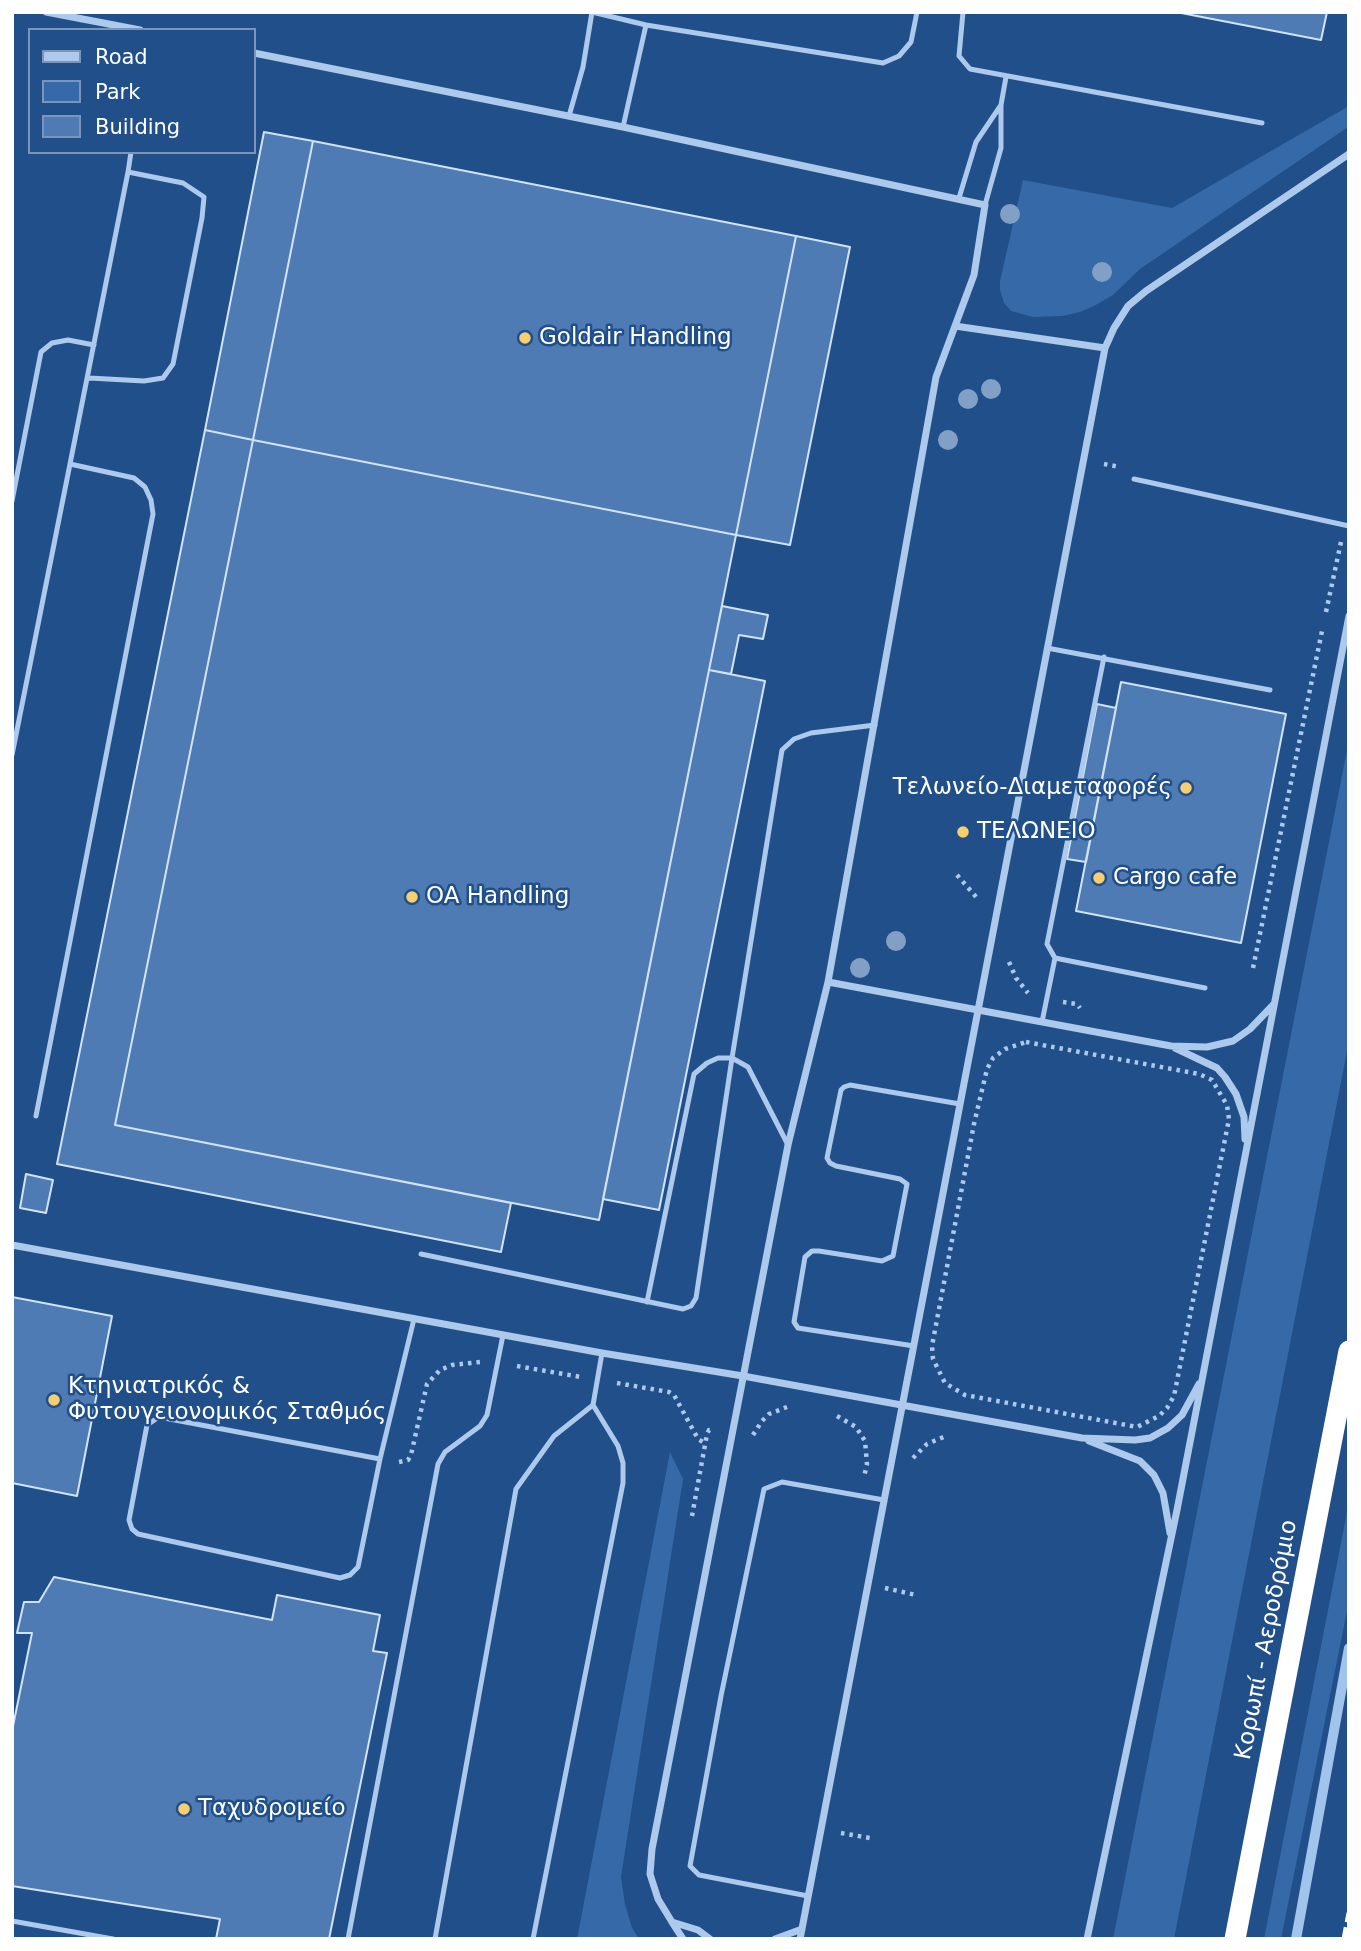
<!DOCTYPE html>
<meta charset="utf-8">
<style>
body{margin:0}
#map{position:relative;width:1361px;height:1951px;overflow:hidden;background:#214f8a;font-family:"DejaVu Sans",sans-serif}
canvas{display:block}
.frame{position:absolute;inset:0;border:14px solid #fff;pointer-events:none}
.legend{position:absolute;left:28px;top:28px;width:228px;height:126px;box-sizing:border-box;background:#214f8a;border:2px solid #7a95b9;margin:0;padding:9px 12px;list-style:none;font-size:21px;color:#fff}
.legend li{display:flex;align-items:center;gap:14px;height:35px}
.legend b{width:35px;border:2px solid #7a95b9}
</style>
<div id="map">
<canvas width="1361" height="1951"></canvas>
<div class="frame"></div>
<ul class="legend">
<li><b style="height:9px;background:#adc9eb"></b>Road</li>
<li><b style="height:19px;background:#3569a7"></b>Park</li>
<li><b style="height:19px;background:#4e7bb3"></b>Building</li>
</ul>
</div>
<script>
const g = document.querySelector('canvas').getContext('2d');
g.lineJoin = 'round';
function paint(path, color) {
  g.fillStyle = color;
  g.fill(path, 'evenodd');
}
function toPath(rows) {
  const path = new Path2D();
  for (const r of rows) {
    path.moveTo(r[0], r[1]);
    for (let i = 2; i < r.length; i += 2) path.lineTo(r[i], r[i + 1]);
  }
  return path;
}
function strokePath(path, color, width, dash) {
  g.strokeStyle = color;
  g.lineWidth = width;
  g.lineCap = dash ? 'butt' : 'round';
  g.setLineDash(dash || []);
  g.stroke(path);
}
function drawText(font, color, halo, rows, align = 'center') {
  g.font = font + ' "DejaVu Sans",sans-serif';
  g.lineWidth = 5;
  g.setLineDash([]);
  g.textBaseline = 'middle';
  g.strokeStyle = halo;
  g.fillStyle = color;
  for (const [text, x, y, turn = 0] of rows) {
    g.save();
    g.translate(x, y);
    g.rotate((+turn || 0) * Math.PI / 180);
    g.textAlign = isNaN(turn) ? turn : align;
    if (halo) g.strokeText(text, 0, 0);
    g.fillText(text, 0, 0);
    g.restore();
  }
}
paint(toPath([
 [1349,106,1348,127,1140,269,1113,295,1094,306,1080,312,1063,316,1033,317,1011,311,1004,303,1000,290,1000,281,1023,180,1172,208],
 [1349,740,1349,1041,1174,1939,1113,1939],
 [670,1452,683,1479,621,1877,625,1904,632,1928,639,1939,577,1939],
 [1349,1502,1349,1603,1346,1616,1281,1939,1264,1939]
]), '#3569a7');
strokePath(toPath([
 [1296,1939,1349,1648]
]), '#a1c4ec', 10);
const building = toPath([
 [1176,12,1327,12,1321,40,1176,12],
 [264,132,313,141,253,440,205,430,264,132],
 [313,141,796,236,736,535,253,440,313,141],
 [796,236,850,247,790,545,736,535,796,236],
 [205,430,253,440,115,1125,511,1203,501,1252,57,1164,205,430],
 [253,440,736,535,599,1220,115,1125,253,440],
 [722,606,768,615,763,639,739,635,731,674,709,670,722,606],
 [709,670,765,681,659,1210,603,1199,709,670],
 [1121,682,1286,714,1241,943,1076,911,1121,682],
 [1097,704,1116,708,1086,862,1067,859,1097,704],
 [26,1174,53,1180,46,1213,20,1208,26,1174],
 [12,1297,112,1316,77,1496,12,1483,12,1297],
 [54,1577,272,1620,277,1595,380,1615,373,1651,387,1653,329,1939,216,1939,220,1919,12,1886,12,1731,32,1633,17,1633,24,1602,39,1602,54,1577]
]);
paint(building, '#4e7bb3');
strokePath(building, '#d2e3f8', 2);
strokePath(toPath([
 [1104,464,1120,467],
 [1326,612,1341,542],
 [957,875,977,898,980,899],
 [1009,962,1016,978,1028,993],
 [1253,968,1322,631],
 [1063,1002,1077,1004,1080,1008],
 [1026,1042,1199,1074,1212,1080,1227,1105,1229,1119,1174,1396,1167,1408,1159,1416,1137,1427,965,1395,945,1383,933,1359,932,1346,974,1124,987,1069,993,1058,1005,1049,1026,1042],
 [517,1366,581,1377],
 [617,1383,669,1392,674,1395,698,1439,706,1444],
 [837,1416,856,1427,865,1441,867,1464,864,1477],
 [753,1435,762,1421,769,1414,787,1407],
 [913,1458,927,1444,946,1436],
 [399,1462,408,1460,411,1455,427,1384,440,1370,452,1365,480,1362],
 [692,1516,707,1434,709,1430,714,1430],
 [885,1588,916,1595],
 [841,1833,870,1838]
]), '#adc9eb', 4.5, [3.5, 5]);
strokePath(toPath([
 [963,12,959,56,970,69,1262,123],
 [569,116,583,67,592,12,646,25,883,63,899,56,911,42,917,12],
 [623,127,646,25],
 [959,198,976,142,1001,105],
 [985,205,1001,148,1001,105,1006,77],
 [89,378,144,381,163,378,173,364,202,218,204,197,183,183,128,172,131,152],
 [1134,479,1349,526],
 [12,501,41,352,52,343,68,340,94,345],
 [1047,648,1270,690],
 [1104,657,1047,944,1055,958,1205,988],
 [12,755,70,464],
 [1042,1022,1055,958],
 [36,1116,153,514,151,500,145,487,134,478,70,464,128,172],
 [421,1254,683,1309,691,1306,696,1298,732,1058,782,750,794,739,811,733,875,725],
 [647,1302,694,1074,707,1063,718,1058,732,1058,748,1067,788,1145],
 [914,1346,798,1328,794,1322,805,1257,812,1251,819,1251,882,1261,893,1256,907,1184,900,1179,836,1166,830,1163,827,1158,841,1090,844,1087,850,1085,960,1104],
 [380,1459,159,1417,147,1425,129,1520,132,1529,138,1534,340,1578,350,1575,358,1567,380,1459,414,1319],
 [808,1896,699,1875,690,1866,721,1696,764,1489,782,1482,884,1500],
 [12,1921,113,1939],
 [348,1939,438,1464,445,1452,480,1426,487,1415,503,1335],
 [435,1939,516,1489,554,1436,593,1405],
 [533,1939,623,1483,623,1463,618,1446,593,1405,602,1353]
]), '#adc9eb', 5);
strokePath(toPath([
 [46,12,140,30],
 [254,53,623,127,985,205,974,275,955,326],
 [828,982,1171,1046,1207,1047,1233,1041,1250,1029,1274,1004],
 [1175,1048,1217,1068,1225,1077,1236,1094,1244,1117,1245,1139],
 [12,1245,602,1353,743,1376,1082,1438,1135,1440,1150,1438,1168,1428,1182,1415,1199,1384],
 [1089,1441,1140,1461,1154,1475,1163,1493,1170,1533],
 [672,1922,658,1899,650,1874,652,1849,788,1145,828,982,936,377,955,326,1105,348],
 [683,1939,672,1922,698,1930,710,1939],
 [775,1939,802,1929],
 [800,1939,1105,348,1114,328,1128,306,1146,291,1349,154],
 [1087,1939,1177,1510,1349,616]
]), '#adc9eb', 7);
strokePath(toPath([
 [1235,1939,1349,1351]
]), '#fff', 21);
strokePath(toPath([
 [1344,1939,1349,1913]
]), '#fff', 5, [12, 5]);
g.fillStyle = '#82a0c6';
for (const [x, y] of [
 [1010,214],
 [1102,272],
 [991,389],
 [968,399],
 [948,440],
 [896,941],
 [860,968]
]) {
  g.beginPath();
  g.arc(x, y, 10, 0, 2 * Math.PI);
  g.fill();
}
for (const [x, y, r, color] of [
 [525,338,7,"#f7cf6e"],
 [1186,788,7,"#f7cf6e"],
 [963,832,7,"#f7cf6e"],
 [1099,878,7,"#f7cf6e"],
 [412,897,7,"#f7cf6e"],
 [54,1400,7,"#f7cf6e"],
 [184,1809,7,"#f7cf6e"]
]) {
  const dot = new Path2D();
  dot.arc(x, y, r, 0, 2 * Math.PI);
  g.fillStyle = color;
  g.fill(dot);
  strokePath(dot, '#214f8a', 2.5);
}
drawText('23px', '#fff', '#214f8a', [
 ["Goldair Handling",539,338],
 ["Τελωνείο-Διαμεταφορές",1172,788,"right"],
 ["ΤΕΛΩΝΕΙΟ",977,832],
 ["Cargo cafe",1113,878],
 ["OA Handling",426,897],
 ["Κτηνιατρικός &",68,1387],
 ["Φυτουγειονομικός Σταθμός",68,1413],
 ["Ταχυδρομείο",198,1809]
], 'left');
drawText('23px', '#fff', '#214f8a', [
 ["Κορωπί - Αεροδρόμιο",1267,1640,-79]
]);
</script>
